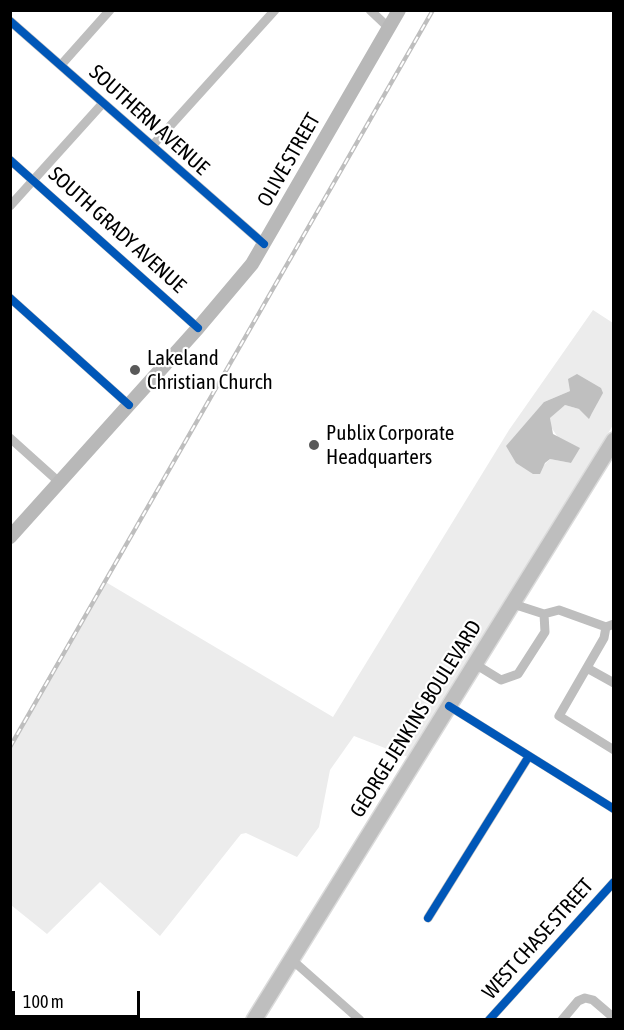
<!DOCTYPE html>
<style>
body{margin:0}
#map{position:relative;width:624px;height:1030px;overflow:hidden;background:#fff;font-family:"Asap Condensed",sans-serif}
canvas{display:block}
.frame{position:absolute;inset:0;border:12px solid #000;pointer-events:none}
.scale{position:absolute;left:12px;top:991px;width:128px;height:27px;box-sizing:border-box;border:3px solid #000;border-top:0;padding-left:8px;font-size:18px;line-height:21px;white-space:nowrap;color:#000;-webkit-text-stroke:4px #fff;paint-order:stroke}
</style>
<div id="map">
<canvas width="624" height="1030"></canvas>
<div class="frame"></div>
<div class="scale">100 m</div>
</div>
<script>
const g = document.querySelector('canvas').getContext('2d');
g.lineJoin = 'round';
function paint(path, color) {
  g.fillStyle = color;
  g.fill(path, 'evenodd');
}
function toPath(rows) {
  const path = new Path2D();
  for (const r of rows) {
    path.moveTo(r[0], r[1]);
    for (let i = 2; i < r.length; i += 2) path.lineTo(r[i], r[i + 1]);
  }
  return path;
}
function strokePath(path, color, width, dash) {
  g.strokeStyle = color;
  g.lineWidth = width;
  g.lineCap = dash ? 'butt' : 'round';
  g.setLineDash(dash || []);
  g.stroke(path);
}
function drawText(font, color, halo, rows, align = 'center') {
  g.font = font + ' "Asap Condensed",sans-serif';
  g.lineWidth = 4.5;
  g.setLineDash([]);
  g.textBaseline = 'middle';
  g.strokeStyle = halo;
  g.fillStyle = color;
  for (const [text, x, y, turn = 0] of rows) {
    g.save();
    g.translate(x, y);
    g.rotate((+turn || 0) * Math.PI / 180);
    g.textAlign = isNaN(turn) ? turn : align;
    if (halo) g.strokeText(text, 0, 0);
    g.fillText(text, 0, 0);
    g.restore();
  }
}
paint(toPath([
 [593,310,613,323,613,425,535,558,408,757,354,736,330,770,319,827,297,857,246,833,241,834,160,936,100,882,47,934,11,905,11,740,104,581,333,717,509,430],
 [571,385,579,409,565,405,558,409,550,418,551,427,559,439,579,448,571,463,550,459,541,468,544,402,570,391]
]), '#ececec');
paint(toPath([
 [577,374,601,388,603,393,592,413,589,419,579,409,565,405,550,418,553,434,580,448,571,463,550,459,545,463,540,474,533,474,516,463,506,446,544,402,570,391,568,379]
]), '#bfbfbf');
const primary = toPath([
 [254,1020,614,440]
]);
strokePath(primary, '#dbdbdb', 18);
strokePath(toPath([
 [370,10,389,28],
 [10,21,264,244],
 [61,65,110,10],
 [152,146,275,10],
 [10,160,198,328],
 [10,206,103,103],
 [10,298,129,405],
 [10,438,59,482],
 [513,604,544,614,559,610,606,627,614,624],
 [606,627,604,638,559,716,614,750],
 [475,664,501,680,518,674,545,632,544,614],
 [587,668,614,683],
 [449,706,614,809],
 [428,918,529,756],
 [291,959,360,1020],
 [489,1020,614,882],
 [562,1020,578,1001,585,998,593,1000,614,1018]
]), '#bebebe', 9);
strokePath(toPath([
 [10,537,198,328,252,264,399,10]
]), '#b8b8b8', 14);
strokePath(primary, '#bebebe', 15);
const rail = toPath([
 [10,747,433,10]
]);
strokePath(rail, '#bebebe', 4.5);
strokePath(rail, '#fff', 2, [7]);
strokePath(toPath([
 [10,21,264,244],
 [10,160,198,328],
 [10,298,129,405],
 [449,706,614,809],
 [428,918,529,756],
 [489,1020,614,882]
]), '#0057b8', 8);
for (const [x, y, r, color] of [
 [135,370,6,"#595959"],
 [314,445,6,"#595959"]
]) {
  const dot = new Path2D();
  dot.arc(x, y, r, 0, 2 * Math.PI);
  g.fillStyle = color;
  g.fill(dot);
  strokePath(dot, '#fff', 2);
}
drawText('21px', '#000', '#fff', [
 ["SOUTHERN AVENUE",149,120,42],
 ["OLIVE STREET",289,160,-60],
 ["SOUTH GRADY AVENUE",117,230,42],
 ["GEORGE JENKINS BOULEVARD",416,719,-58],
 ["WEST CHASE STREET",538,939,-48]
]);
drawText('21px', '#000', '#fff', [
 ["Lakeland",147,358],
 ["Christian Church",147,382],
 ["Publix Corporate",326,433],
 ["Headquarters",326,457]
], 'left');
</script>
